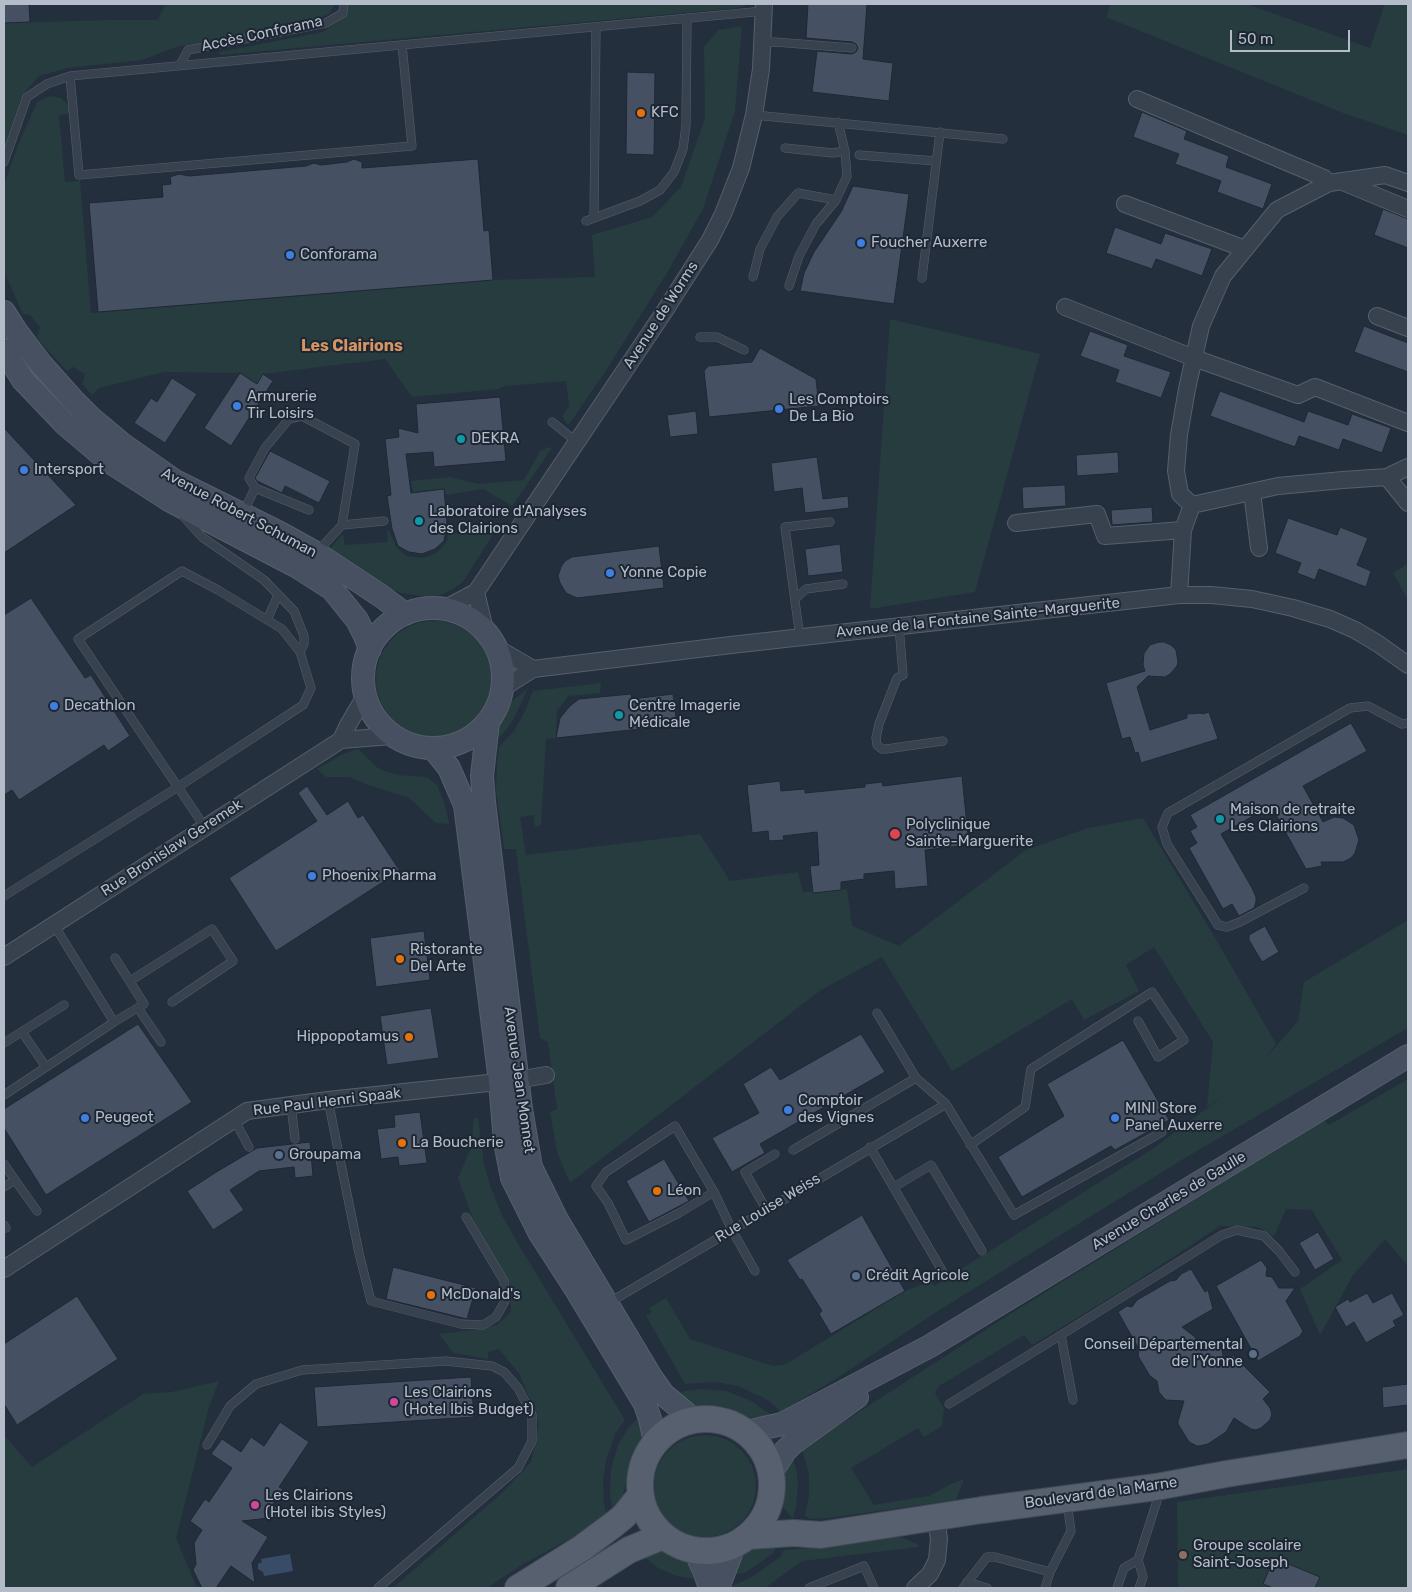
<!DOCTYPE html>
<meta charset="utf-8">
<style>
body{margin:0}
#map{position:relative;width:1412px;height:1592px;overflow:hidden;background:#242f3e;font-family:Rubik,sans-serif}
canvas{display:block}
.frame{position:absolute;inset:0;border:5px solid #b4bcc9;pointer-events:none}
.scale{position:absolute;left:1230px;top:30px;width:120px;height:22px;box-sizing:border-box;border:2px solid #b4bcc9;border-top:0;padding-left:6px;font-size:15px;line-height:18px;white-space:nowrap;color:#b4bcc9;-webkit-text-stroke:4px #1d2633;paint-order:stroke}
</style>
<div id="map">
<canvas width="1412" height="1592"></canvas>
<div class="frame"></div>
<div class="scale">50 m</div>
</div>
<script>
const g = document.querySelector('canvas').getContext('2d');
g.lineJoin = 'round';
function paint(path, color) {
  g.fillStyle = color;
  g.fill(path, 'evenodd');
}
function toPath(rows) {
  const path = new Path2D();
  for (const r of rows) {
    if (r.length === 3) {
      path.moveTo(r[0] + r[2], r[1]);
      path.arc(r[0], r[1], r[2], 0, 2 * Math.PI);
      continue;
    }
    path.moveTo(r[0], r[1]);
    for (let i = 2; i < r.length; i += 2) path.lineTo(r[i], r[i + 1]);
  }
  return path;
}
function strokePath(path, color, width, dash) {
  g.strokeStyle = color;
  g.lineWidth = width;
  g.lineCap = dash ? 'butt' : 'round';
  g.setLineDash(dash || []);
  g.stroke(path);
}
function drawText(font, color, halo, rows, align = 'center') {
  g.font = font + ' Rubik,sans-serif';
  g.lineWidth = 4;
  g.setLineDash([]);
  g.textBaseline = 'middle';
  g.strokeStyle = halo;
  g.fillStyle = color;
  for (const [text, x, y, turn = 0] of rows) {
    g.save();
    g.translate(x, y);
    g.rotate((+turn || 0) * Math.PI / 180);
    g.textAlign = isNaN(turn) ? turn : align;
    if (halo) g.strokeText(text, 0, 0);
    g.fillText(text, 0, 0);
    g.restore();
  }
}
paint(toPath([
 [165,4,335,4,329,14,308,23,176,47,142,60,67,68,39,76,25,92,4,147,4,23,111,20,158,20],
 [348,4,744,4,744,7,728,9,220,55,219,52,323,32,346,16],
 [1111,4,1247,4,1370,48,1385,4,1408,4,1408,135,1343,113,1106,17],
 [742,26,735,111,703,209,667,273,607,369,570,423,567,424,562,416,569,406,566,381,505,386,499,389,412,397,385,359,263,374,257,384,240,373,164,372,99,388,92,395,82,384,85,374,73,367,67,371,42,344,37,337,40,327,30,315,23,314,6,276,4,264,4,184,19,143,37,102,50,96,61,98,70,107,71,114,59,115,65,182,80,181,91,313,488,280,595,277,592,235,652,217,681,187,705,118,704,47,718,30],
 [890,319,1040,354,975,592,870,609],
 [549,447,552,448,512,506,483,489,447,495,443,489,413,493,411,481,450,477,479,484,524,480,540,451],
 [491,524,497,528,463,582,454,589,440,595,426,597,401,593,388,588,330,548,343,534,345,545,388,542,387,531,389,530,396,547,407,556,423,558,437,553,447,541,448,534,489,534],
 [1408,564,1408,600,1393,573],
 [434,679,58],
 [601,683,600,693,568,696,557,711,556,738,546,739,541,825,535,827,534,815,520,817,526,855,700,834,730,881,798,872,803,892,847,889,852,926,899,946,1026,850,1088,828,1143,818,1214,936,1276,1044,1265,1059,1298,1021,1304,982,1408,920,1408,1028,1185,1158,941,1309,837,1378,781,1412,768,1400,738,1386,715,1382,685,1384,646,1316,652,1312,649,1308,666,1298,690,1339,773,1366,786,1364,905,1291,931,1281,934,1286,1154,1148,1231,1090,1207,1107,1213,1042,1154,947,1126,965,1139,991,1084,1020,1072,999,952,1071,882,957,821,990,570,1183,558,1155,554,1135,550,1112,557,1109,548,1042,540,1038,516,849,504,849,496,789,497,766,499,747,514,731,525,711,533,691],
 [528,688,513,720,506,730,493,744,493,739,500,722,512,701],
 [358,749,379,769,397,775,427,777,437,785,446,808,449,824,436,823,409,798,371,786,349,777,326,777,317,769,343,754],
 [1408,1079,1408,1266,1385,1239,1353,1275,1320,1335,1300,1289,1342,1260,1312,1210,1286,1209,1274,1237,1258,1227,1220,1226,1123,1290,1032,1345,1024,1335,939,1386,935,1393,944,1408,942,1426,924,1437,918,1428,851,1468,874,1505,929,1496,951,1484,964,1479,956,1500,828,1518,811,1519,805,1516,809,1496,809,1474,802,1449,1007,1316,1324,1120,1329,1125],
 [474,1118,478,1118,484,1165,490,1185,502,1215,517,1242,625,1420,615,1434,606,1461,603,1482,604,1504,607,1516,590,1528,520,1566,487,1588,393,1588,503,1492,531,1462,539,1424,520,1375,499,1349,488,1352,488,1359,453,1353,439,1334,472,1330,497,1325,511,1312,511,1287,473,1219,458,1178,471,1148],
 [219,1381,209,1407,176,1538,197,1588,4,1588,4,1435,32,1467,143,1394,172,1392],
 [702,1389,726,1391,751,1401,773,1416,766,1418,747,1417,724,1407,696,1405,675,1395,684,1391],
 [641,1415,643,1427,642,1436,629,1467,622,1501,613,1511,610,1497,611,1469,618,1445,628,1428],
 [705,1486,51],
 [792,1455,797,1474,798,1484,796,1506,793,1519,783,1507,780,1493,781,1477],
 [1408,1469,1408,1588,1178,1588,1177,1502],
 [897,1536,906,1539,919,1545,918,1547,802,1561,765,1588,727,1588,750,1578,780,1557,784,1550,854,1544],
 [780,1542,773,1553,757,1565,744,1573,732,1575,735,1562,744,1553,758,1545],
 [662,1551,692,1564,702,1580,676,1576,658,1568,639,1552]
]), '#263c3f');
paint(toPath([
 [290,1554,293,1571,264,1576,263,1572,258,1569,258,1564,262,1562,261,1559]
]), '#394c67');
const building = toPath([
 [4,4,29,4,30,22,4,23,4,4],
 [808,4,867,4,863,59,893,63,889,101,812,92,817,51,852,54,856,52,858,48,856,44,852,42,806,38,808,4],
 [627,72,655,73,654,155,626,154,627,72],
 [1142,112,1187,131,1184,139,1229,156,1226,167,1272,184,1263,209,1217,192,1221,181,1175,164,1179,154,1133,137,1142,112],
 [354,159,362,162,362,168,478,159,484,231,489,230,493,280,98,312,89,203,163,197,162,185,171,184,170,177,179,174,189,176,306,166,314,163,321,165,347,162,354,159],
 [853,186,909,194,894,304,800,291,804,273,814,252,841,212,853,186],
 [1383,209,1408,219,1408,248,1374,235,1383,209],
 [1115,227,1161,244,1165,233,1212,249,1202,276,1156,259,1152,269,1106,253,1115,227],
 [1364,326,1408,343,1408,372,1354,352,1364,326],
 [1090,331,1128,345,1124,356,1171,372,1161,398,1115,382,1119,370,1080,356,1090,331],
 [760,348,816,379,819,406,709,417,704,371,708,366,752,362,760,348],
 [240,373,257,384,263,374,273,381,231,446,204,428,240,373],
 [172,378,197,394,165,443,134,423,151,398,157,402,172,378],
 [1220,391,1304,422,1308,411,1348,425,1352,414,1391,428,1382,453,1343,439,1339,450,1299,436,1295,447,1210,416,1220,391],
 [500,397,506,461,434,467,433,452,406,454,411,493,444,489,447,523,444,541,435,549,422,554,409,552,398,546,392,529,387,496,391,495,385,439,399,437,398,428,418,433,416,404,500,397],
 [696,411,698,434,670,437,667,415,696,411],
 [4,428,76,505,4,553,4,428],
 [270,451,330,481,319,503,285,486,282,493,257,481,255,478,270,451],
 [1118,452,1119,473,1077,476,1076,455,1118,452],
 [817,457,823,499,848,496,849,508,805,513,802,488,774,492,771,463,817,457],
 [1065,485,1066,506,1023,509,1022,487,1065,485],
 [1152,507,1153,522,1112,525,1111,510,1152,507],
 [1288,518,1337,535,1340,527,1368,538,1357,565,1371,571,1366,587,1319,569,1315,580,1297,573,1301,563,1275,553,1288,518],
 [840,544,843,572,808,576,805,549,840,544],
 [659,546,664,588,577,598,566,593,560,583,558,576,561,567,565,561,572,557,659,546],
 [31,598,85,678,91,675,130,736,108,751,104,745,19,800,12,790,4,795,4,615,31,598],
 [1159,642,1164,642,1171,645,1176,650,1178,662,1177,666,1170,674,1165,677,1148,676,1137,687,1150,730,1187,718,1187,714,1201,713,1202,714,1209,712,1218,739,1141,763,1138,752,1135,753,1130,737,1122,739,1106,683,1145,671,1143,665,1144,653,1150,645,1159,642],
 [631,694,632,699,673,694,677,725,556,738,560,718,570,706,579,699,631,694],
 [1351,723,1367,751,1303,786,1323,822,1334,817,1343,818,1354,825,1359,840,1355,853,1351,858,1343,862,1321,862,1322,866,1306,869,1271,806,1221,834,1252,888,1256,897,1256,902,1254,908,1239,916,1232,904,1223,909,1189,848,1197,843,1190,831,1197,827,1190,815,1351,723],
 [962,776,969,845,925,850,928,886,895,889,894,871,864,874,864,879,841,882,841,890,813,893,810,866,819,865,817,832,783,836,784,840,769,841,768,831,752,833,747,785,780,781,781,791,805,789,805,793,865,787,865,784,882,782,883,786,962,776],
 [307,786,327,815,348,801,358,818,363,815,400,871,276,951,229,878,317,821,298,793,307,786],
 [1265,926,1279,952,1262,962,1249,940,1249,935,1265,926],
 [424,931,430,980,376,987,370,938,424,931],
 [431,1008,439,1058,387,1065,380,1016,431,1008],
 [138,1024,192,1102,46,1195,4,1128,4,1109,138,1024],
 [861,1034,885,1072,760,1144,765,1153,732,1172,712,1138,759,1113,743,1084,771,1067,780,1080,861,1034],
 [1123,1040,1169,1120,1115,1150,1111,1146,1022,1197,998,1157,1064,1116,1047,1084,1123,1040],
 [420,1112,427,1163,399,1166,398,1157,381,1159,377,1129,395,1127,394,1115,420,1112],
 [310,1142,313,1176,295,1178,294,1167,259,1171,230,1190,244,1210,213,1230,187,1191,218,1171,257,1148,310,1142],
 [664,1159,689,1201,649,1222,626,1181,664,1159],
 [862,1215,905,1291,831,1334,819,1314,822,1311,802,1279,800,1280,787,1260,862,1215],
 [1318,1232,1334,1259,1315,1270,1299,1243,1318,1232],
 [1261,1260,1267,1268,1266,1276,1272,1277,1279,1288,1295,1288,1286,1301,1303,1331,1300,1336,1258,1361,1216,1286,1261,1260],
 [393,1267,476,1288,467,1319,386,1299,393,1267],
 [1191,1269,1205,1292,1208,1290,1213,1309,1182,1327,1195,1337,1203,1351,1220,1339,1224,1360,1233,1355,1270,1392,1263,1399,1270,1408,1272,1414,1270,1420,1261,1428,1256,1430,1251,1429,1234,1418,1226,1432,1208,1444,1200,1446,1197,1446,1189,1442,1178,1424,1178,1421,1184,1401,1166,1400,1163,1397,1159,1392,1157,1381,1150,1376,1138,1356,1139,1349,1118,1312,1127,1306,1132,1307,1137,1300,1170,1281,1176,1280,1181,1274,1191,1269],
 [1367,1293,1373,1303,1392,1293,1404,1315,1393,1321,1396,1326,1366,1343,1354,1322,1346,1327,1335,1307,1348,1299,1350,1302,1367,1293],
 [77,1296,118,1359,17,1425,4,1404,4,1344,77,1296],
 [471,1377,474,1417,317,1427,314,1387,471,1377],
 [1408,1384,1408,1405,1383,1408,1382,1387,1408,1384],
 [280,1422,309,1442,279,1487,283,1489,273,1504,277,1508,278,1517,242,1521,268,1537,252,1563,255,1583,231,1566,216,1588,202,1588,193,1570,196,1564,194,1543,202,1530,190,1521,205,1499,209,1502,232,1468,211,1454,222,1439,241,1452,251,1437,264,1446,280,1422],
 [1274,1558,1320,1577,1315,1588,1273,1588,1263,1584,1274,1558]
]);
paint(building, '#455162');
strokePath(building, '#1f2835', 1);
const lane = toPath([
 [762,43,775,42,852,48],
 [180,65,188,50,326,23,343,13,344,4],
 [70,76,79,175,412,146,402,45],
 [754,115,1003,139],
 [785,148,833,153,845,151],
 [859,155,936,161],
 [4,162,27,97,47,84,70,76,764,11],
 [594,218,596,27],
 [586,221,640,201,660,190,674,172,683,149,686,125,687,18],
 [753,277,760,249,777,217,798,193,836,200],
 [922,278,940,132],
 [789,286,799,256,816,224,836,200,847,176,845,151,838,122],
 [700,337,717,337,744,350],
 [552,422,577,442],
 [255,488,249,478,265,448,289,419,302,416,355,444,342,525],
 [243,513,255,488,309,510],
 [183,516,202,537,264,580,294,611,304,636,304,644,300,652],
 [318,551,342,525,384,521],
 [795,599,806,589,843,584],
 [267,620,278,595],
 [899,626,903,675,897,678,879,724,876,738,877,745,882,749,886,749,943,741],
 [800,638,785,527,830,522],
 [1304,888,1240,922,1227,927,1218,925,1167,844,1162,827,1168,813,1350,708,1368,706,1402,724,1408,723],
 [4,896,178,787,303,705,311,688,300,652,282,629,218,590,182,571,78,639,152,749,178,787,198,817,204,827],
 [130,981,212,929,233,961,172,1002],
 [138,1008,161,1042],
 [877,1013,916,1078,946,1104,1014,1215,1162,1132],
 [114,1022,144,1004,115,958],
 [22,1032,46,1067],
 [4,1043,64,1005],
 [4,1095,114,1022,54,925],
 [328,1100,359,1253,371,1301,461,1324,483,1325,496,1317,505,1301,504,1281,466,1217],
 [291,1105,295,1139],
 [234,1119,249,1147],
 [970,1145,1025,1107,1031,1069,1152,992,1184,1040,1158,1057,1138,1021],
 [870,1147,944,1274],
 [793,1150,916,1078],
 [4,1164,15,1180,4,1187],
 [15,1180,37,1211],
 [894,1187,931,1165,982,1251],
 [714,1192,679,1213,626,1240,608,1203,596,1186,606,1172,675,1126,714,1192,732,1230,755,1271],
 [766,1209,745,1172,775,1154],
 [4,1225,6,1228],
 [610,1302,946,1104],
 [1073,1400,1061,1335,1222,1235,1237,1230,1264,1236,1279,1251,1295,1272],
 [949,1404,1061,1335],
 [207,1445,230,1406,256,1384,302,1370,446,1361,492,1366,504,1372,518,1388,532,1415,532,1441,518,1468,378,1588],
 [967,1582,987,1588],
 [809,1588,864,1566,874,1588],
 [963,1588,987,1557,995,1557,1050,1572,1071,1531,1067,1502],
 [1045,1588,1050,1572],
 [1117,1588,1124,1568,1138,1560],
 [1139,1588,1143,1577,1138,1560,1157,1501,1156,1491]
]);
const street = toPath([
 [1137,99,1324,178,1329,183],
 [1343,182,1408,209],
 [1408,183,1385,175,1329,183,1277,210,1223,276,1201,326,1187,389,1179,435,1176,471,1180,494,1192,505,1278,486,1343,480,1387,477,1408,503],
 [1125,204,1245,249],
 [1065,307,1194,358,1298,395,1315,387,1408,423],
 [1377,316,1408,328],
 [1387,477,1408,467],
 [1252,492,1259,548],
 [1016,523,1097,514,1105,536,1183,530],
 [476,592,485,630],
 [1179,595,1183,530,1192,505],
 [444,609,476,592,664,312,710,240,723,214,741,168,754,115,761,69,764,4],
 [497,648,533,669],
 [503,688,533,669,731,645,1179,595,1211,595,1252,599,1293,608,1330,619,1355,630,1377,643,1408,665],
 [341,740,348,725,365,696],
 [4,957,341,740,392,736],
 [4,1269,247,1111,328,1100,517,1080,546,1075],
 [915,1588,930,1574,937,1560,939,1539,936,1517]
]);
const secondary = toPath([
 [4,312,16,331,41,364,74,401,91,418,122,444,175,481,280,533,316,553,381,596,405,614],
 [4,350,23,380,64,423,110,462,169,500,296,566,332,589,357,620,365,636,370,649],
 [433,678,70],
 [488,722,482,776,484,802,521,1109,531,1167,557,1220,651,1377,663,1394,694,1420],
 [433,748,449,768,465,805,500,1081,505,1142,512,1178,539,1232,577,1291,645,1404,650,1419,655,1442],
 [746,1432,782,1424,930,1346,1408,1056],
 [771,1473,785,1451,793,1443,857,1397],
 [695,1551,704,1570,710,1588],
 [718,1588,734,1546]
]);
const primary = toPath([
 [706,1485,66],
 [749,1536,793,1533,821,1535,982,1510,1156,1487,1226,1474,1408,1445],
 [518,1588,582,1548,613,1525,624,1516,640,1496],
 [569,1588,629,1550,663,1536]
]);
strokePath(lane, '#565f6c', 9);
strokePath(street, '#565f6c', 18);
strokePath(secondary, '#565f6c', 24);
strokePath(primary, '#414a57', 28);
strokePath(lane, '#38414e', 8);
strokePath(street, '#38414e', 16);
strokePath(secondary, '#465061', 22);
strokePath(primary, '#56606e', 26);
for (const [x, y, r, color] of [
 [641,113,5,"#e8710a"],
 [861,243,5,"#3f7fe0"],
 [290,255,5,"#3f7fe0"],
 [237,406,5,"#3f7fe0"],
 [779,409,5,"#3f7fe0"],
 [461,439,5,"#0f9aa8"],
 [24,470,5,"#3f7fe0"],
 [419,521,5,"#0f9aa8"],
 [610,573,5,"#3f7fe0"],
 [54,706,5,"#3f7fe0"],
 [619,715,5,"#0f9aa8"],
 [1220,819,5,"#0f9aa8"],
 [895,834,6,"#e0444e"],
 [312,876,5,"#3f7fe0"],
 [400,959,5,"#e8710a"],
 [409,1037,5,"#e8710a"],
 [788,1110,5,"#3f7fe0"],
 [85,1118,5,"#3f7fe0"],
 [1115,1118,5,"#3f7fe0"],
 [402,1143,5,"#e8710a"],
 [279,1155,5,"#5c6f8a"],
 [657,1191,5,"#e8710a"],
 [856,1276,5,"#5c6f8a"],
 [431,1295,5,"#e8710a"],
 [1253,1354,5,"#5c6f8a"],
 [394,1402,5,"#d1479c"],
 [255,1505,5,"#d1479c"],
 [1183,1555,5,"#8d6e63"]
]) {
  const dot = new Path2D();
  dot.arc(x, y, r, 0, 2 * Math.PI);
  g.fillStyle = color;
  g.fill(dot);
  strokePath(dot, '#1d2633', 2);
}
drawText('15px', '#b4bcc9', '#1d2633', [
 ["Accès Conforama",262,34,-12],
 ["Avenue de Worms",661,315,-57],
 ["Avenue Robert Schuman",239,513,28],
 ["Avenue de la Fontaine Sainte-Marguerite",978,618,-6],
 ["Rue Bronislaw Geremek",172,848,-33],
 ["Avenue Jean Monnet",519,1080,82],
 ["Rue Paul Henri Spaak",327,1102,-7],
 ["Avenue Charles de Gaulle",1169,1201,-31],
 ["Rue Louise Weiss",768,1208,-31],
 ["Boulevard de la Marne",1101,1493,-8]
]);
drawText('15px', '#b4bcc9', '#1d2633', [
 ["KFC",651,113],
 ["Foucher Auxerre",871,243],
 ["Conforama",300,255],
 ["Armurerie",247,397],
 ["Tir Loisirs",247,414],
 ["Les Comptoirs",789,400],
 ["De La Bio",789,417],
 ["DEKRA",471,439],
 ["Intersport",34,470],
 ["Laboratoire d'Analyses",429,512],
 ["des Clairions",429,529],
 ["Yonne Copie",620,573],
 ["Decathlon",64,706],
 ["Centre Imagerie",629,706],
 ["Médicale",629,723],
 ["Maison de retraite",1230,810],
 ["Les Clairions",1230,827],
 ["Polyclinique",906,825],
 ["Sainte-Marguerite",906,842],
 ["Phoenix Pharma",322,876],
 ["Ristorante",410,950],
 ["Del Arte",410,967],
 ["Hippopotamus",399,1037,"right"],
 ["Comptoir",798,1101],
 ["des Vignes",798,1118],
 ["MINI Store",1125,1109],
 ["Panel Auxerre",1125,1126],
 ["Peugeot",95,1118],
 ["La Boucherie",412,1143],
 ["Groupama",289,1155],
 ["Léon",667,1191],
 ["Crédit Agricole",866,1276],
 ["McDonald's",441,1295],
 ["Conseil Départemental",1243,1345,"right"],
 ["de l'Yonne",1243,1362,"right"],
 ["Les Clairions",404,1393],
 ["(Hotel Ibis Budget)",404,1410],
 ["Les Clairions",265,1496],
 ["(Hotel ibis Styles)",265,1513],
 ["Groupe scolaire",1193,1546],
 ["Saint-Joseph",1193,1563]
], 'left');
drawText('bold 16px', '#d59563', '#1d2633', [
 ["Les Clairions",352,346]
]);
</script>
